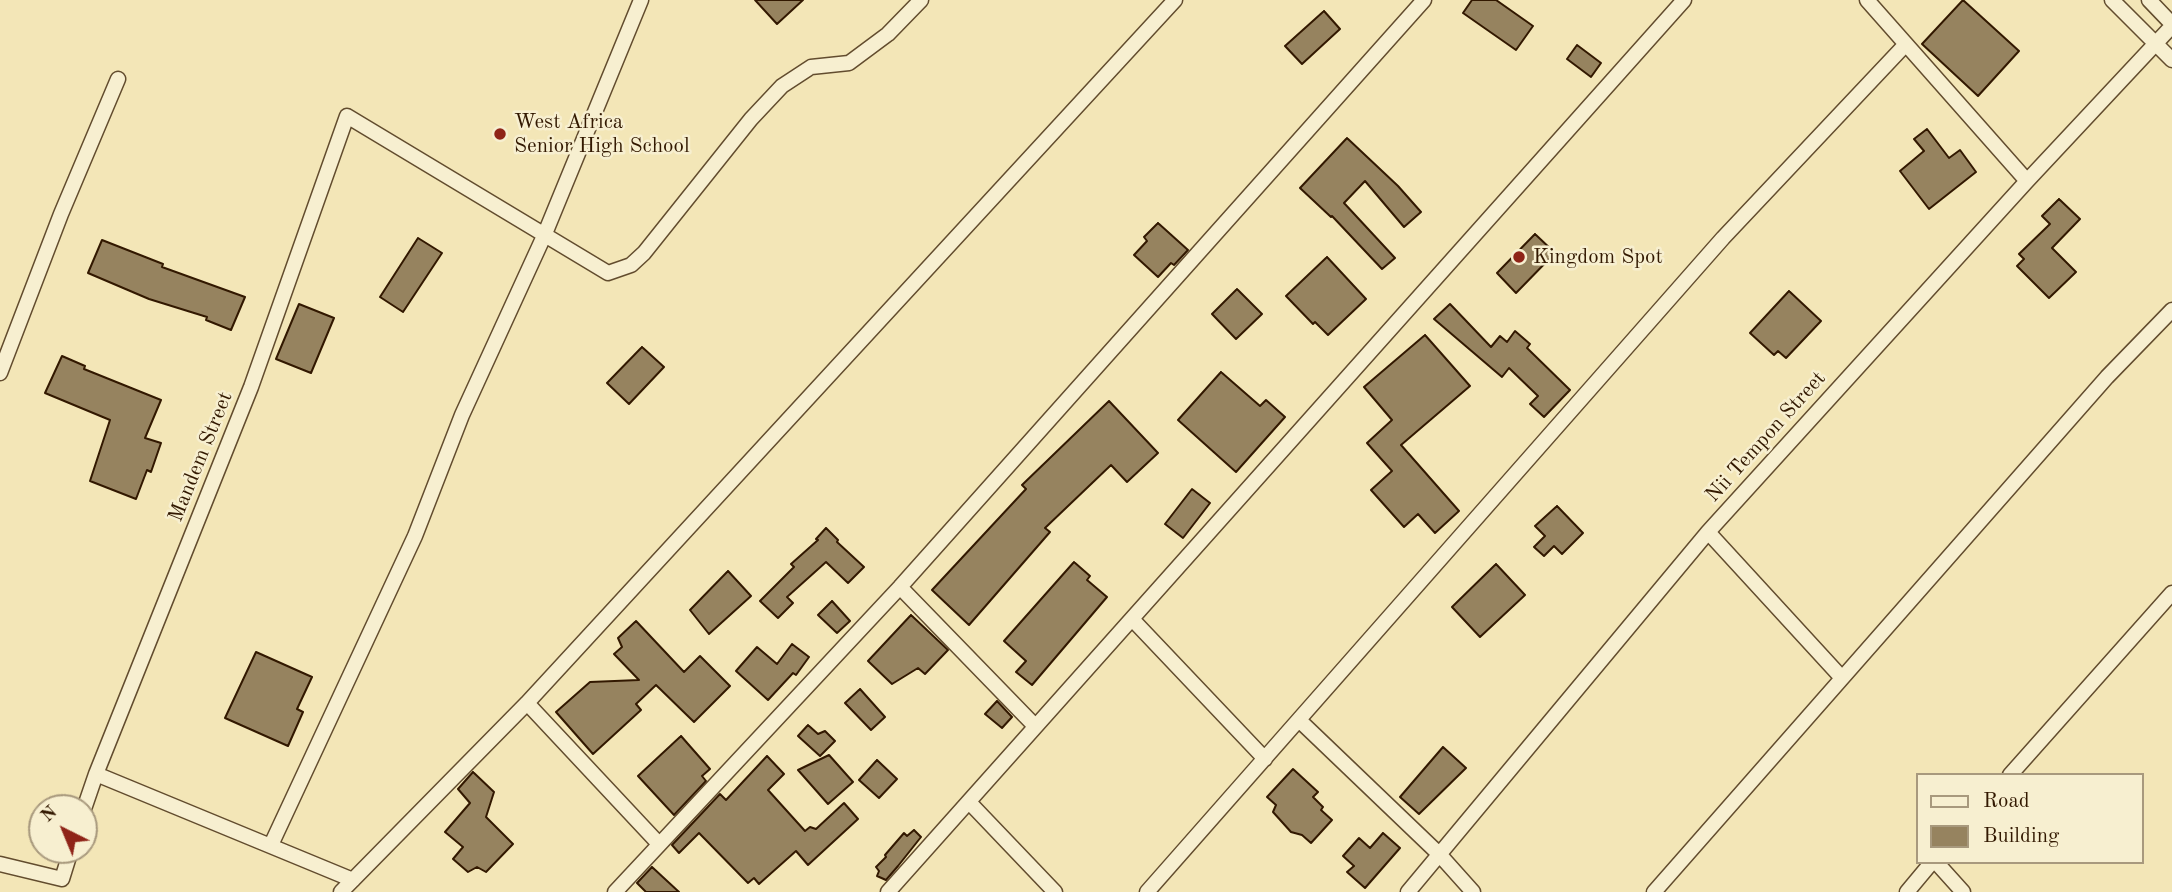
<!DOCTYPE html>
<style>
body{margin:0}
#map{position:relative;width:2172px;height:892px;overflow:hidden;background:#f3e6b7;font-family:"Old Standard TT",serif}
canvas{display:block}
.legend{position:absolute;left:1916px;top:773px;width:228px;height:91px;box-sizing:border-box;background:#f7efd0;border:2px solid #a8997d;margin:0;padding:9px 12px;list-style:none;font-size:21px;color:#321800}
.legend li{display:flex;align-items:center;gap:14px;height:35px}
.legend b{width:35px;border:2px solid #a8997d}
.north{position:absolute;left:28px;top:794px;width:70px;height:70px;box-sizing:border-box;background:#f7efd0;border:2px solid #a8997d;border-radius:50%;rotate:317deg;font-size:19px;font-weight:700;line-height:28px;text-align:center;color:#321800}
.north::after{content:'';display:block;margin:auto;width:24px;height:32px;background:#8f2418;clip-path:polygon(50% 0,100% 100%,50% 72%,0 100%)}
</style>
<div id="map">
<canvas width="2172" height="892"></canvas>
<ul class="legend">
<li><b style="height:9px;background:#f7efd0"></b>Road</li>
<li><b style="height:19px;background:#96835f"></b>Building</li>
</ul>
<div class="north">N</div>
</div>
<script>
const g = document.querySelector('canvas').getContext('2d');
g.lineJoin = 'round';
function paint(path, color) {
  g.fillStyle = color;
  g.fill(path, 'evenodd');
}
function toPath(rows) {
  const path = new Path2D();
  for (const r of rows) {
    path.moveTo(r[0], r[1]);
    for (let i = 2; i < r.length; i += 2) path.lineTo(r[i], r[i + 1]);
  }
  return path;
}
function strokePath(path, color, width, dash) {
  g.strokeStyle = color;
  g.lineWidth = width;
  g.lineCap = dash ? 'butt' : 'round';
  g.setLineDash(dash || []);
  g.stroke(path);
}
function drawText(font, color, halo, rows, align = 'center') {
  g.font = font + ' "Old Standard TT",serif';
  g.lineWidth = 5;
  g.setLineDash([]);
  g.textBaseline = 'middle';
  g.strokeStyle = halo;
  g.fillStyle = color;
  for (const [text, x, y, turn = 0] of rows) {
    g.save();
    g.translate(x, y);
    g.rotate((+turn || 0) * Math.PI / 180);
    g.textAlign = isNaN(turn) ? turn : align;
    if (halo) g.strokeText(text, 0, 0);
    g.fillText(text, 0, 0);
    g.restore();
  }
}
const building = toPath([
 [755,0,803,0,777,24,755,0],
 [1472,0,1496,0,1533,26,1516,50,1463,13,1472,0],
 [1963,0,2019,51,1978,96,1922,44,1963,0],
 [1324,11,1340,29,1302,64,1285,46,1324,11],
 [1577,45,1601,63,1591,77,1567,59,1577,45],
 [1927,129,1949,158,1960,150,1976,172,1929,209,1900,171,1924,151,1914,139,1927,129],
 [1347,138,1398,186,1421,212,1404,227,1365,181,1344,203,1395,258,1382,269,1332,216,1331,217,1300,188,1347,138],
 [2059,199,2080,219,2052,248,2076,272,2049,298,2017,266,2024,259,2019,254,2050,224,2042,216,2059,199],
 [1158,223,1188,250,1174,265,1171,263,1158,277,1134,255,1147,241,1144,237,1158,223],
 [1535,234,1555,253,1516,293,1497,273,1535,234],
 [418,238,442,253,403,312,380,297,418,238],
 [102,240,163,264,162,267,245,297,231,330,206,320,207,317,149,299,88,273,102,240],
 [1327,257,1366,299,1328,335,1315,322,1313,324,1286,296,1327,257],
 [1237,289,1262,314,1236,339,1212,314,1237,289],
 [1789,291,1821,321,1786,358,1778,351,1774,355,1750,333,1789,291],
 [299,304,334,318,311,373,276,359,299,304],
 [1450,304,1491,347,1500,336,1507,342,1515,331,1530,344,1527,348,1570,390,1544,417,1530,404,1538,396,1509,368,1502,377,1434,319,1450,304],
 [1425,335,1470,386,1401,445,1459,511,1435,533,1418,514,1404,527,1371,490,1392,471,1367,443,1392,420,1364,387,1425,335],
 [642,347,664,367,629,404,607,383,642,347],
 [62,356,85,366,84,369,161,400,145,438,161,443,151,472,147,470,136,499,90,481,110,420,45,393,62,356],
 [1221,372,1260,406,1266,400,1285,417,1236,472,1178,420,1221,372],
 [1109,401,1158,453,1127,482,1111,465,1045,528,1050,532,969,625,932,590,1026,489,1022,485,1109,401],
 [1192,489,1210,503,1183,538,1165,524,1192,489],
 [1557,506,1583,533,1562,554,1554,546,1544,556,1534,547,1545,536,1535,526,1557,506],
 [826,528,838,540,837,542,864,567,848,583,826,562,787,597,793,603,778,618,760,601,794,567,791,564,818,540,816,539,826,528],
 [1074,562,1090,576,1087,580,1107,597,1032,685,1016,672,1026,661,1004,641,1074,562],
 [1496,564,1525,595,1480,637,1452,607,1496,564],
 [728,571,751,596,709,634,690,610,728,571],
 [832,601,850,621,837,633,818,615,832,601],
 [911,615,948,650,925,674,918,668,892,684,868,661,911,615],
 [636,621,684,672,700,656,730,686,694,722,656,685,636,704,641,710,593,754,556,712,590,682,639,680,614,654,622,647,618,638,636,621],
 [792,644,809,657,796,675,793,673,768,700,736,671,757,647,777,664,792,644],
 [256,652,312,677,297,709,303,712,288,746,225,718,256,652],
 [860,689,885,717,871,730,845,703,860,689],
 [997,701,1012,717,1002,728,985,714,997,701],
 [808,725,818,734,825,731,835,741,820,756,798,736,808,725],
 [681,736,710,769,702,776,706,781,674,815,638,776,681,736],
 [1443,747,1466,768,1419,814,1400,797,1443,747],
 [829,755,853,782,828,804,798,770,829,755],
 [767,756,784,774,768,790,805,831,810,827,816,829,844,803,858,819,808,865,796,851,759,884,754,878,748,883,699,833,679,853,672,845,720,794,726,800,767,756],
 [877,760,897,779,879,798,859,780,877,760],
 [1293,769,1318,792,1313,797,1323,807,1321,810,1332,820,1311,843,1302,835,1291,832,1273,812,1276,805,1267,797,1293,769],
 [473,772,494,792,486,817,513,844,486,872,477,867,468,872,453,859,463,847,445,832,470,803,458,789,473,772],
 [914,830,921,837,898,866,886,880,877,876,879,871,876,867,886,857,885,855,904,833,907,836,914,830],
 [1383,833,1400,848,1365,888,1347,872,1354,866,1343,856,1359,838,1370,848,1383,833],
 [652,867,679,892,646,892,637,883,652,867]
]);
paint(building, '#96835f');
strokePath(building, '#321800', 2);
const minor = toPath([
 [1867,0,2027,181],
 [2112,0,2172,60],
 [2149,0,2172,24],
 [0,373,61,214,118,79],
 [1708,532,1842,678],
 [900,587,1035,726],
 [1133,620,1265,759],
 [527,703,659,844],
 [1299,720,1439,854,1473,892],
 [96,774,353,880],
 [2010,775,2172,593],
 [969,802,1055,892],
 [84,809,96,774,251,387,347,116,608,273,631,265,644,253,751,119,782,86,811,67,849,63,888,34,921,0],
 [271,845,415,536,462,415,544,236,641,0],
 [1936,862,1963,892],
 [0,864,62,879,71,850],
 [341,892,527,703,1175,0],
 [615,892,900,587,1424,0],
 [888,892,1684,0],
 [1147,892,1723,238,1906,44],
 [1408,892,1708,532,2027,181,2172,26],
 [1654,892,2107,377,2172,310],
 [1907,892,1932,862]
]);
strokePath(minor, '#624c2e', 17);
strokePath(minor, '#f7efd0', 14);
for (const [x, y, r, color] of [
 [500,134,7,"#8f2418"],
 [1519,257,7,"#8f2418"]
]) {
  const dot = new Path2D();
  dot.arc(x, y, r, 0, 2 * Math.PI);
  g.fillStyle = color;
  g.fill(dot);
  strokePath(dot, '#f7efd0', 2.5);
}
drawText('21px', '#321800', '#f7efd0', [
 ["West Africa",514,122],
 ["Senior High School",514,146],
 ["Kingdom Spot",1533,257]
], 'left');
drawText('21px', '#321800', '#f7efd0', [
 ["Nii Tempon Street",1766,437,-48],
 ["Mandem Street",201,457,-68]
]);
</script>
